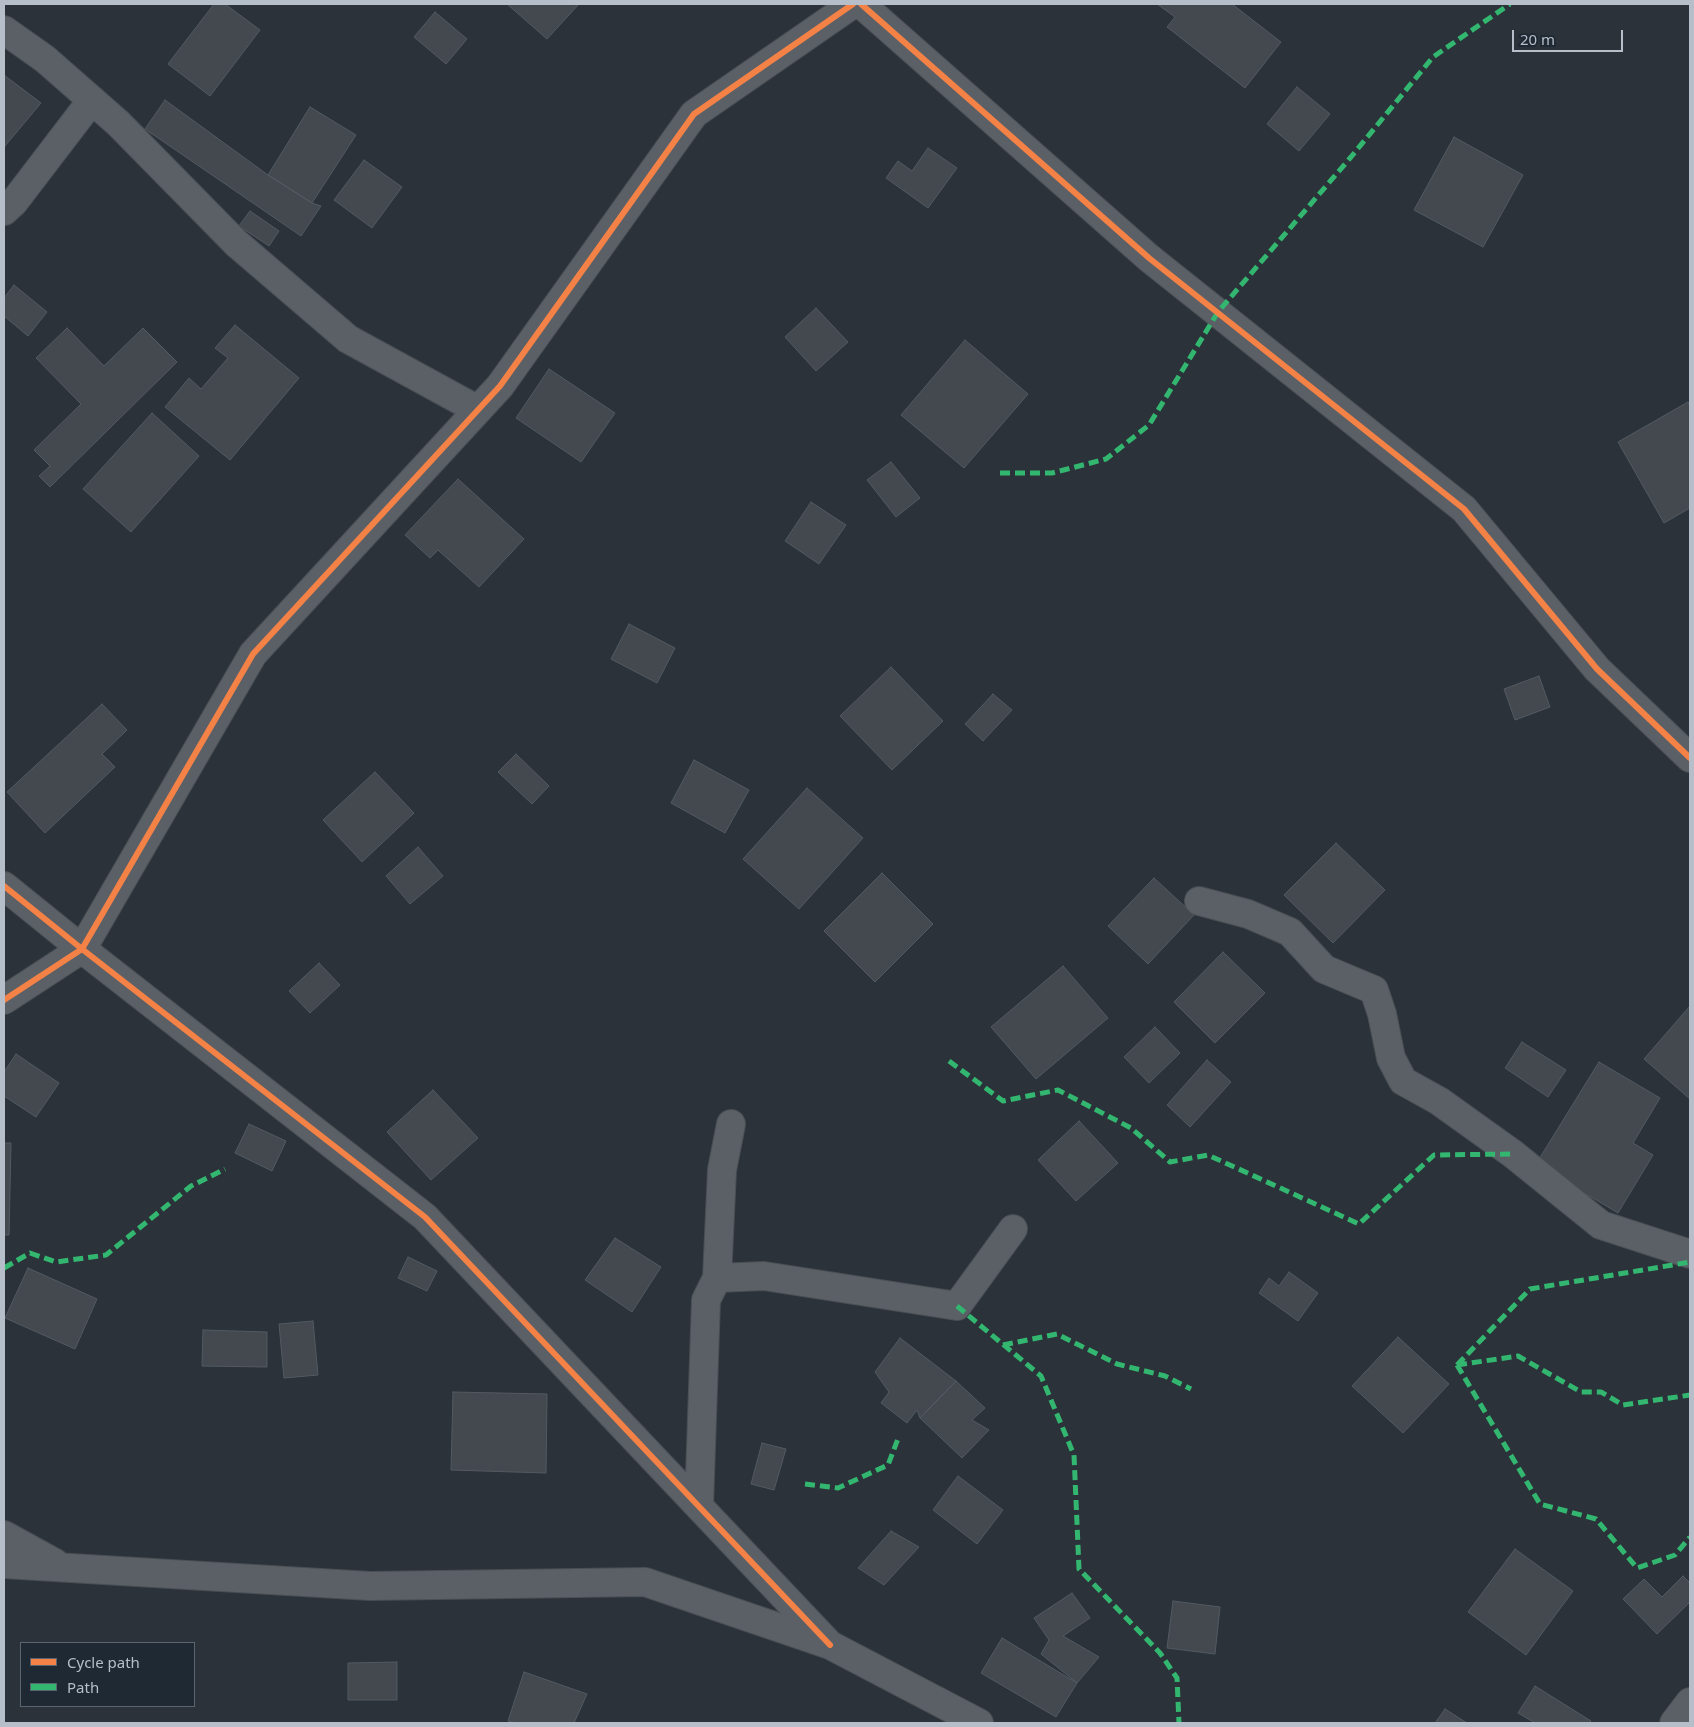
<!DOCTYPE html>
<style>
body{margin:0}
#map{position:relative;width:1694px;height:1727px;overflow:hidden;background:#2b3239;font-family:"Noto Sans",sans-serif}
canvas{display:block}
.frame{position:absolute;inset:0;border:5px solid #b6bfc9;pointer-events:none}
.legend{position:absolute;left:20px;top:1642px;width:175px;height:65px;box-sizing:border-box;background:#1e2934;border:1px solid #5b6570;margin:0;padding:6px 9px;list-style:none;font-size:15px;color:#b6bfc9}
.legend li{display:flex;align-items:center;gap:10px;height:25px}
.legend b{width:25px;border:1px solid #5b6570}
.scale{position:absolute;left:1512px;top:30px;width:111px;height:22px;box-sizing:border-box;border:2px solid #b6bfc9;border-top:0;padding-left:6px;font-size:15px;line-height:18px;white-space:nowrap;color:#b6bfc9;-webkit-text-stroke:4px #1e2934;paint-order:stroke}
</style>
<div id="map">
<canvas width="1694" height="1727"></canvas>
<div class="frame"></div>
<ul class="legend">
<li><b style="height:6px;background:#f48246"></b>Cycle path</li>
<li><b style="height:6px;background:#33b770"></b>Path</li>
</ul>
<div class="scale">20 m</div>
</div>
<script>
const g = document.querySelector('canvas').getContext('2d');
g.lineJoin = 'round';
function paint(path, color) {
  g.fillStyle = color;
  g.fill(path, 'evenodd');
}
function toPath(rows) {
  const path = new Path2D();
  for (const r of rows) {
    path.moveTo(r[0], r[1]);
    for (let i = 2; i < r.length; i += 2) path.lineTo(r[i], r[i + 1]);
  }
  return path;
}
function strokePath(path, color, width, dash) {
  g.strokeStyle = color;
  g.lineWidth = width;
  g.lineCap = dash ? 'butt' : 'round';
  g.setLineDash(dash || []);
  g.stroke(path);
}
const building = toPath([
 [214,4,225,4,260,30,210,96,168,64,214,4],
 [507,4,579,4,547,39,507,4],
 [1157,4,1232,4,1281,42,1245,88,1167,27,1175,17,1157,4],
 [435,12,467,39,446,64,414,37,435,12],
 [4,75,41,103,5,146,4,144,4,75],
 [1297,87,1330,114,1299,151,1267,124,1297,87],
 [165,100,268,175,312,203,321,206,301,236,145,129,165,100],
 [310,107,356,135,312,203,268,175,310,107],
 [1454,137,1523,175,1483,247,1414,210,1454,137],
 [928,148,957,168,928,208,886,178,898,161,912,171,928,148],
 [364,160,402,187,372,228,334,200,364,160],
 [250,211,279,231,269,246,239,226,250,211],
 [14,285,47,312,28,336,4,316,4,298,14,285],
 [816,308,848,342,816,371,785,337,816,308],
 [235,325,299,378,230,460,165,407,189,378,201,389,228,358,215,348,235,325],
 [67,328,104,366,143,328,177,362,50,487,39,476,50,466,34,450,81,404,36,358,67,328],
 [965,340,1028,394,964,468,901,415,965,340],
 [549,369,615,413,581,462,516,418,549,369],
 [1688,402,1690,406,1690,508,1664,523,1618,442,1688,402],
 [152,413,199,456,131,532,83,489,152,413],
 [891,462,920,498,896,517,867,480,891,462],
 [458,479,524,539,479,587,438,550,430,558,405,535,458,479],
 [811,502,846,525,819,564,785,541,811,502],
 [629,624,675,648,657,683,611,659,629,624],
 [891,667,943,721,892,770,840,716,891,667],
 [1539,676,1550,707,1515,720,1504,689,1539,676],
 [993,694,1012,710,983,741,965,724,993,694],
 [102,704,127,730,102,754,115,767,45,833,7,792,102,704],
 [516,754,549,786,532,804,498,772,516,754],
 [694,760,749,790,725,833,671,803,694,760],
 [375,772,414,813,362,862,323,820,375,772],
 [807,788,863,838,799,909,743,859,807,788],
 [1336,843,1385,890,1333,943,1284,895,1336,843],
 [418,847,443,876,410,904,386,876,418,847],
 [882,873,933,924,875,982,824,931,882,873],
 [1154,878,1194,915,1148,964,1108,926,1154,878],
 [1223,952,1265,993,1215,1043,1174,1002,1223,952],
 [319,963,340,985,310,1013,289,991,319,963],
 [1063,966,1108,1018,1036,1079,991,1027,1063,966],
 [1690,1006,1690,1099,1644,1059,1690,1006],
 [1155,1027,1180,1053,1149,1083,1124,1057,1155,1027],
 [1522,1042,1566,1070,1548,1097,1505,1068,1522,1042],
 [16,1054,59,1083,36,1117,4,1096,4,1072,16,1054],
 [1207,1060,1231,1082,1190,1127,1167,1105,1207,1060],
 [1599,1062,1660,1098,1633,1143,1653,1155,1618,1213,1536,1164,1599,1062],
 [433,1090,478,1138,431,1180,387,1132,433,1090],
 [1079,1121,1118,1163,1076,1201,1038,1160,1079,1121],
 [249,1124,286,1141,272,1171,235,1153,249,1124],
 [4,1143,11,1143,9,1235,4,1235,4,1143],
 [615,1238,661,1267,632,1312,585,1280,615,1238],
 [408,1257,437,1271,427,1291,398,1278,408,1257],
 [28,1268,97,1299,75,1349,5,1318,28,1268],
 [1289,1272,1318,1293,1298,1321,1259,1293,1269,1278,1279,1286,1289,1272],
 [313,1321,318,1375,284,1378,279,1324,313,1321],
 [203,1330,267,1332,267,1367,202,1366,203,1330],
 [1398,1337,1449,1384,1403,1433,1352,1386,1398,1337],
 [900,1338,956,1381,920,1418,917,1410,907,1423,881,1403,889,1392,875,1372,900,1338],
 [956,1381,985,1408,972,1420,989,1430,962,1458,920,1418,956,1381],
 [453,1392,547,1394,546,1473,451,1470,453,1392],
 [762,1443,786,1449,774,1490,751,1484,762,1443],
 [958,1476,1003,1510,977,1544,933,1510,958,1476],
 [891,1531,919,1547,884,1585,858,1568,891,1531],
 [1515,1549,1573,1591,1526,1655,1468,1612,1515,1549],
 [1683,1576,1690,1583,1690,1602,1657,1634,1623,1599,1644,1579,1662,1597,1683,1576],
 [1072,1593,1090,1618,1063,1636,1099,1657,1077,1683,1041,1654,1049,1640,1034,1618,1072,1593],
 [1173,1601,1220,1607,1215,1654,1167,1648,1173,1601],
 [1002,1638,1077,1683,1056,1717,981,1673,1002,1638],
 [397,1662,397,1700,348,1700,348,1663,397,1662],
 [524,1672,587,1694,574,1723,517,1723,508,1721,524,1672],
 [1535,1686,1591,1721,1589,1723,1535,1723,1518,1713,1535,1686],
 [1445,1709,1467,1723,1435,1723,1445,1709]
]);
paint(building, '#43494f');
strokePath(building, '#535a61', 1);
const street = toPath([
 [861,4,1149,258,1464,509,1597,669,1690,758],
 [4,30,45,59,118,123,236,243,348,339,478,410],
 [4,211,14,202,92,100],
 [4,886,82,949,425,1217,830,1645],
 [1199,901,1248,914,1290,932,1324,969,1374,990,1382,1014,1391,1058,1403,1081,1439,1101,1513,1154,1601,1225,1690,1254],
 [4,1000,82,949,253,654,500,386,694,114,853,4],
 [717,1278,722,1170,731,1124],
 [699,1506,706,1300,717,1278,764,1276,957,1306,1013,1229],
 [4,1535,55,1563],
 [4,1564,370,1586,645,1582,830,1645,979,1723],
 [1674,1723,1690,1702]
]);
strokePath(street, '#494e53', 30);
strokePath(street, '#5b6067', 28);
strokePath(toPath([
 [1000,473,1052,473,1106,459,1149,425,1218,312,1351,157,1433,57,1510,4],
 [949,1061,1003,1101,1058,1090,1131,1128,1170,1162,1208,1155,1359,1224,1434,1155,1513,1154],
 [4,1268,30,1253,56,1262,106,1255,191,1186,225,1169],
 [957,1306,1041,1376,1074,1455,1079,1569,1160,1653,1177,1678,1179,1723],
 [1003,1345,1057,1334,1117,1364,1165,1376,1191,1389],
 [1457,1365,1540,1504,1596,1519,1637,1568,1675,1555,1690,1537],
 [1457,1365,1530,1289,1690,1262],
 [1457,1365,1518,1356,1581,1392,1601,1392,1623,1405,1690,1395],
 [805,1484,838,1488,888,1465,899,1436]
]), '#33b770', 5, [10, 5]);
strokePath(toPath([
 [861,4,1149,258,1464,509,1597,669,1690,758],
 [4,886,82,949,425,1217,830,1645],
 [4,1000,82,949,253,654,500,386,694,114,853,4]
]), '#f48246', 6);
</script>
